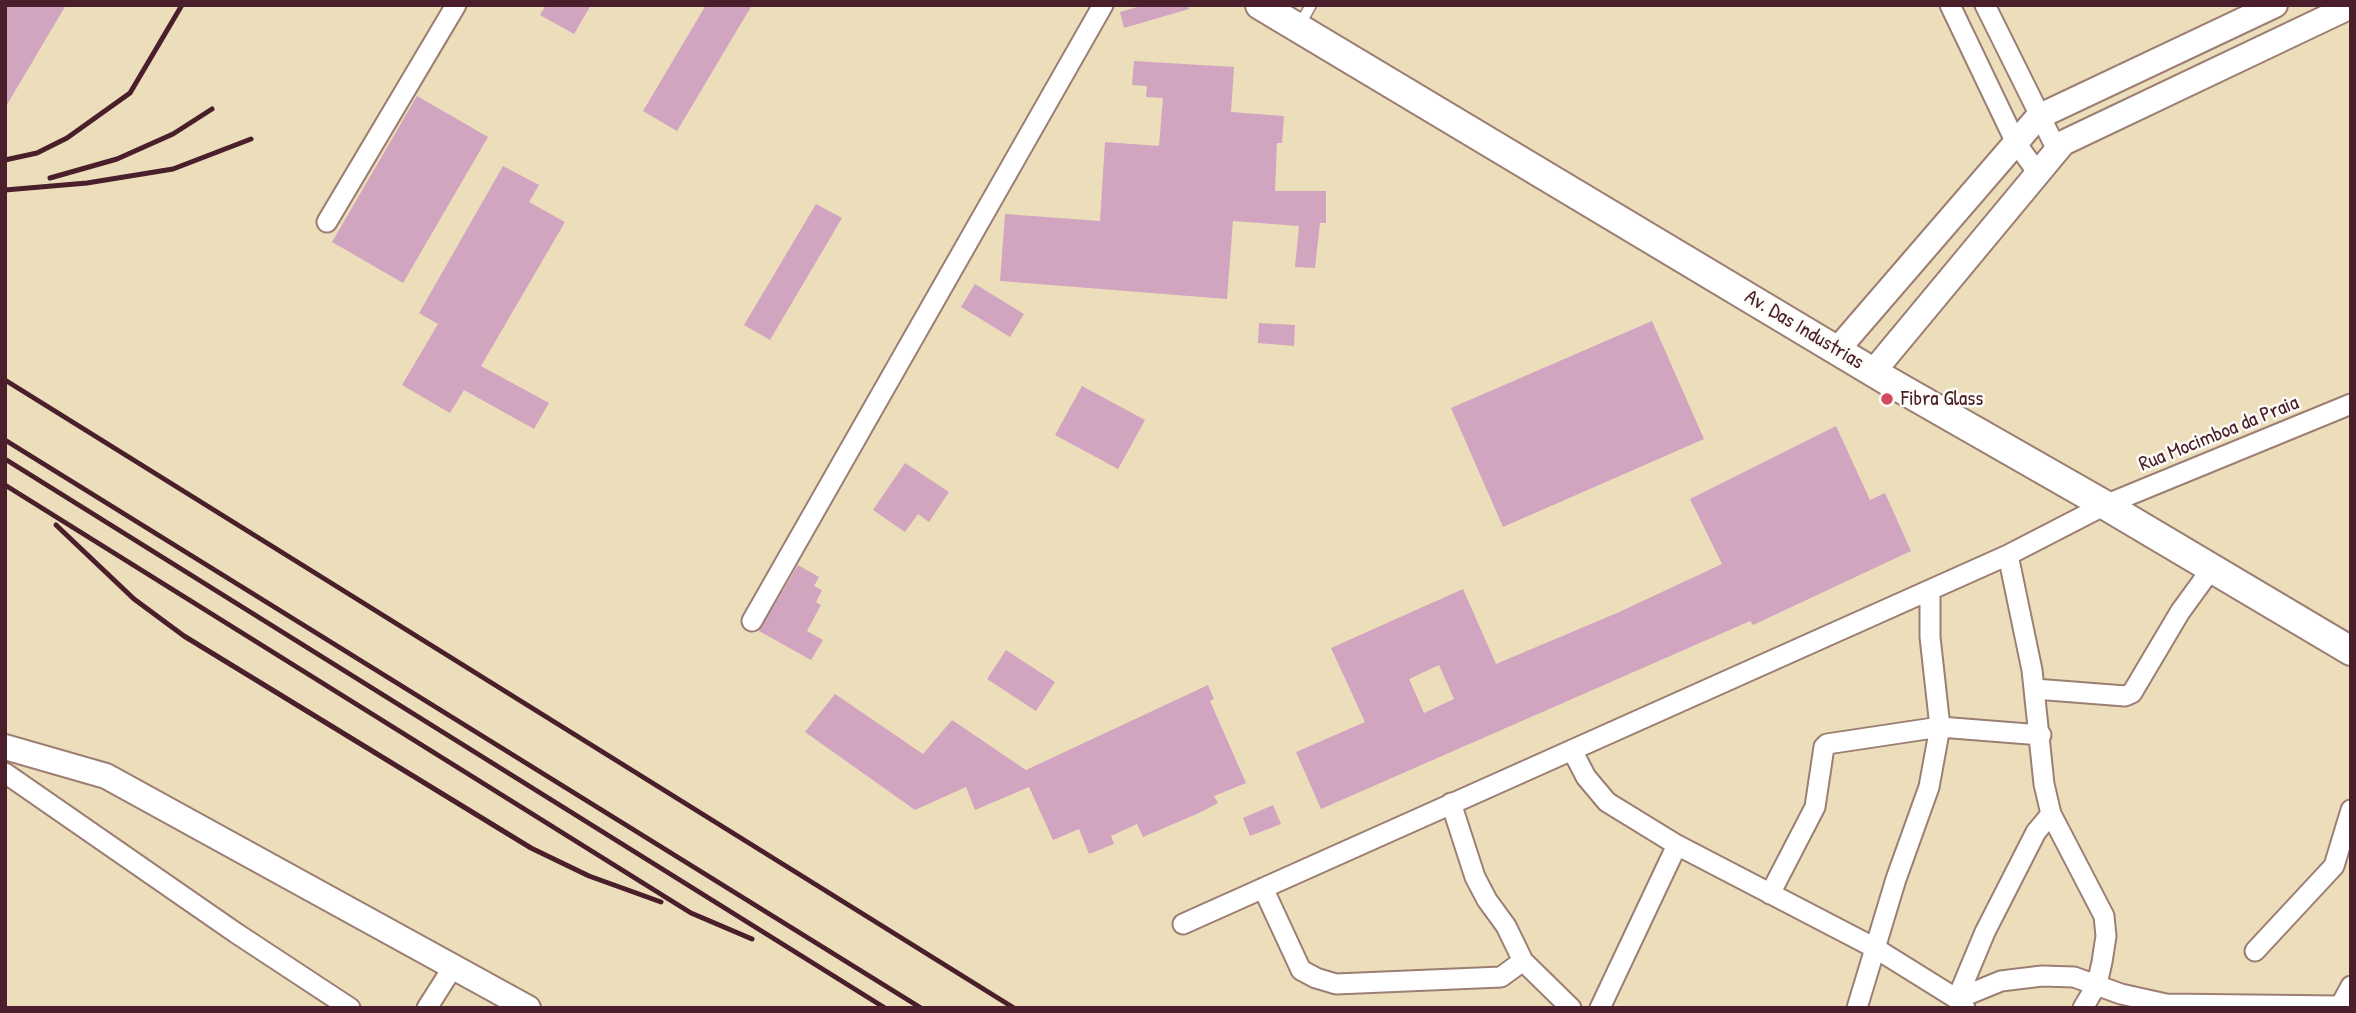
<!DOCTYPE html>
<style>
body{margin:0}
#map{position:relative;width:2356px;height:1013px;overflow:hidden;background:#eddebb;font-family:"Patrick Hand",sans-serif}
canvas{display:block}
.frame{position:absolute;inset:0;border:7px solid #4a1f2b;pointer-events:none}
</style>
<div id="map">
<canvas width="2356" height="1013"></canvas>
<div class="frame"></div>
</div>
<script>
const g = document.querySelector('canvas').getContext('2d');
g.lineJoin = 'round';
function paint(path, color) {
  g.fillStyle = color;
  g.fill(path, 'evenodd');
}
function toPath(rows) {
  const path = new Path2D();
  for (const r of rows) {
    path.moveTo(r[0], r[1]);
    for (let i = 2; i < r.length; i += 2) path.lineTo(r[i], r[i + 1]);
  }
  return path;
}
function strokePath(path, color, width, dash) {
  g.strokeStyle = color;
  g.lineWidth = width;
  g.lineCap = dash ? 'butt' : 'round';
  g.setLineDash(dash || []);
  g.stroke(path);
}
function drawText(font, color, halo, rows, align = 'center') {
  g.font = font + ' "Patrick Hand",sans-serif';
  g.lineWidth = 5;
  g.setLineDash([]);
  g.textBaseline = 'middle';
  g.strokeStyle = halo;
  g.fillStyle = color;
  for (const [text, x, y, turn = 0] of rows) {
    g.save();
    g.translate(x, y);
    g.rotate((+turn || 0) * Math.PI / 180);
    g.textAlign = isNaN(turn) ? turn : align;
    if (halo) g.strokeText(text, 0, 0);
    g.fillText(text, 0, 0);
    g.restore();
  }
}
paint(toPath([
 [5,5,66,5,5,108],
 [546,5,591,5,574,34,540,15],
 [706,5,752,5,677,131,643,111],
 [1144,5,1188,5,1189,9,1124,28,1120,12],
 [1134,61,1234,67,1231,112,1284,116,1282,143,1277,143,1275,191,1326,191,1326,223,1320,223,1315,268,1295,267,1299,226,1233,221,1227,299,1000,281,1005,214,1100,221,1105,142,1159,146,1163,98,1146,97,1147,86,1132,85],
 [417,96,488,137,403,283,332,242],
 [503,166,539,185,529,202,565,222,481,366,549,403,534,429,464,390,450,413,402,385,438,324,419,313],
 [816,204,842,218,770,340,744,325],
 [975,284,1024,314,1010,337,961,307],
 [1652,321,1704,439,1503,527,1451,408],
 [1259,323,1295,325,1294,346,1258,343],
 [1082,386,1145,420,1118,469,1055,435],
 [1836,426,1870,500,1885,493,1911,551,1753,625,1750,621,1321,809,1296,752,1365,722,1331,648,1463,589,1496,664,1617,613,1722,564,1690,499],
 [1439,665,1454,699,1424,713,1409,679],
 [905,463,949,492,929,522,918,514,905,532,873,510],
 [798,565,819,577,814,586,822,590,816,602,821,605,807,631,823,640,811,660,759,631],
 [1006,650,1055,682,1036,711,987,679],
 [1208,685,1214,699,1210,701,1246,783,1214,796,1218,803,1199,813,1143,837,1137,824,1111,836,1114,844,1089,854,1079,829,1053,840,1029,787,975,810,966,787,915,810,805,732,835,694,923,754,952,720,1026,770],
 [1273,805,1281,824,1250,836,1243,818]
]), '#d1a4c0');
const service = toPath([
 [1299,26,1311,5]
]);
const minor = toPath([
 [1950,5,2016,143,2038,173],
 [1985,5,2057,150],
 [327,222,456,5],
 [2008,555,2032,670,2044,784,2051,814,2104,916,2106,936,2102,962,2097,984,2083,1008],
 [752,621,1103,5],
 [2035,689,2125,696,2132,693,2180,612,2212,568],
 [1572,750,1586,777,1607,802,1677,845,1875,948,1957,999,1965,1008],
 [5,773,236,933,350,1008],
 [1451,803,1475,877,1487,900,1506,926,1523,961,1571,1008],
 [1263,888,1301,970,1316,978,1336,984,1501,977,1523,961],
 [1770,894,1815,807,1824,747,1827,744,1940,727,2041,735],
 [1183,924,2008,555,2105,505,2351,404],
 [2255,951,2334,866,2351,810],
 [1957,999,2001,981,2042,976,2074,977,2121,994,2166,1004,2340,1006],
 [1957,999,1985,932,2036,832,2051,814],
 [427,1008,453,967],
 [1600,1008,1677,845],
 [1857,1008,1896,879,1929,787,1940,727,1930,637,1930,590],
 [2339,1008,2351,986]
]);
const tertiary = toPath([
 [1837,350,2038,117,2275,5],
 [1873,372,2063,143,2351,6],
 [5,747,106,776,528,1008]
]);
const secondary = toPath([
 [1260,5,1888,381,2105,505,2351,651]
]);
strokePath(service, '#9c7e73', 13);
strokePath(minor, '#9c7e73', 23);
strokePath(tertiary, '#9c7e73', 28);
strokePath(secondary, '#9c7e73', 32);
strokePath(service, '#fff', 10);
strokePath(minor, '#fff', 19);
strokePath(tertiary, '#fff', 24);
strokePath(secondary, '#fff', 28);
strokePath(toPath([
 [5,160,37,153,67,138,130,93,182,5],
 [50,178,117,159,173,134,212,109],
 [5,190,87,183,173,169,251,139],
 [5,380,1014,1008],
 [5,440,921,1008],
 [5,459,885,1008],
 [5,485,691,913,752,939],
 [56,525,134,599,184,636,531,848,589,876,661,902]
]), '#4a1f2b', 5);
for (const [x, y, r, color] of [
 [1887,399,7,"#d1495b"]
]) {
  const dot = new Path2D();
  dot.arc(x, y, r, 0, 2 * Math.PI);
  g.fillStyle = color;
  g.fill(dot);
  strokePath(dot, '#fdfcf7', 2.5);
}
drawText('21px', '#4a1f2b', '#fdfcf7', [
 ["Av. Das Industrias",1804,330,31],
 ["Rua Mocimboa da Praia",2219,434,-22]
]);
drawText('21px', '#4a1f2b', '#fdfcf7', [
 ["Fibra Glass",1901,399]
], 'left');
</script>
